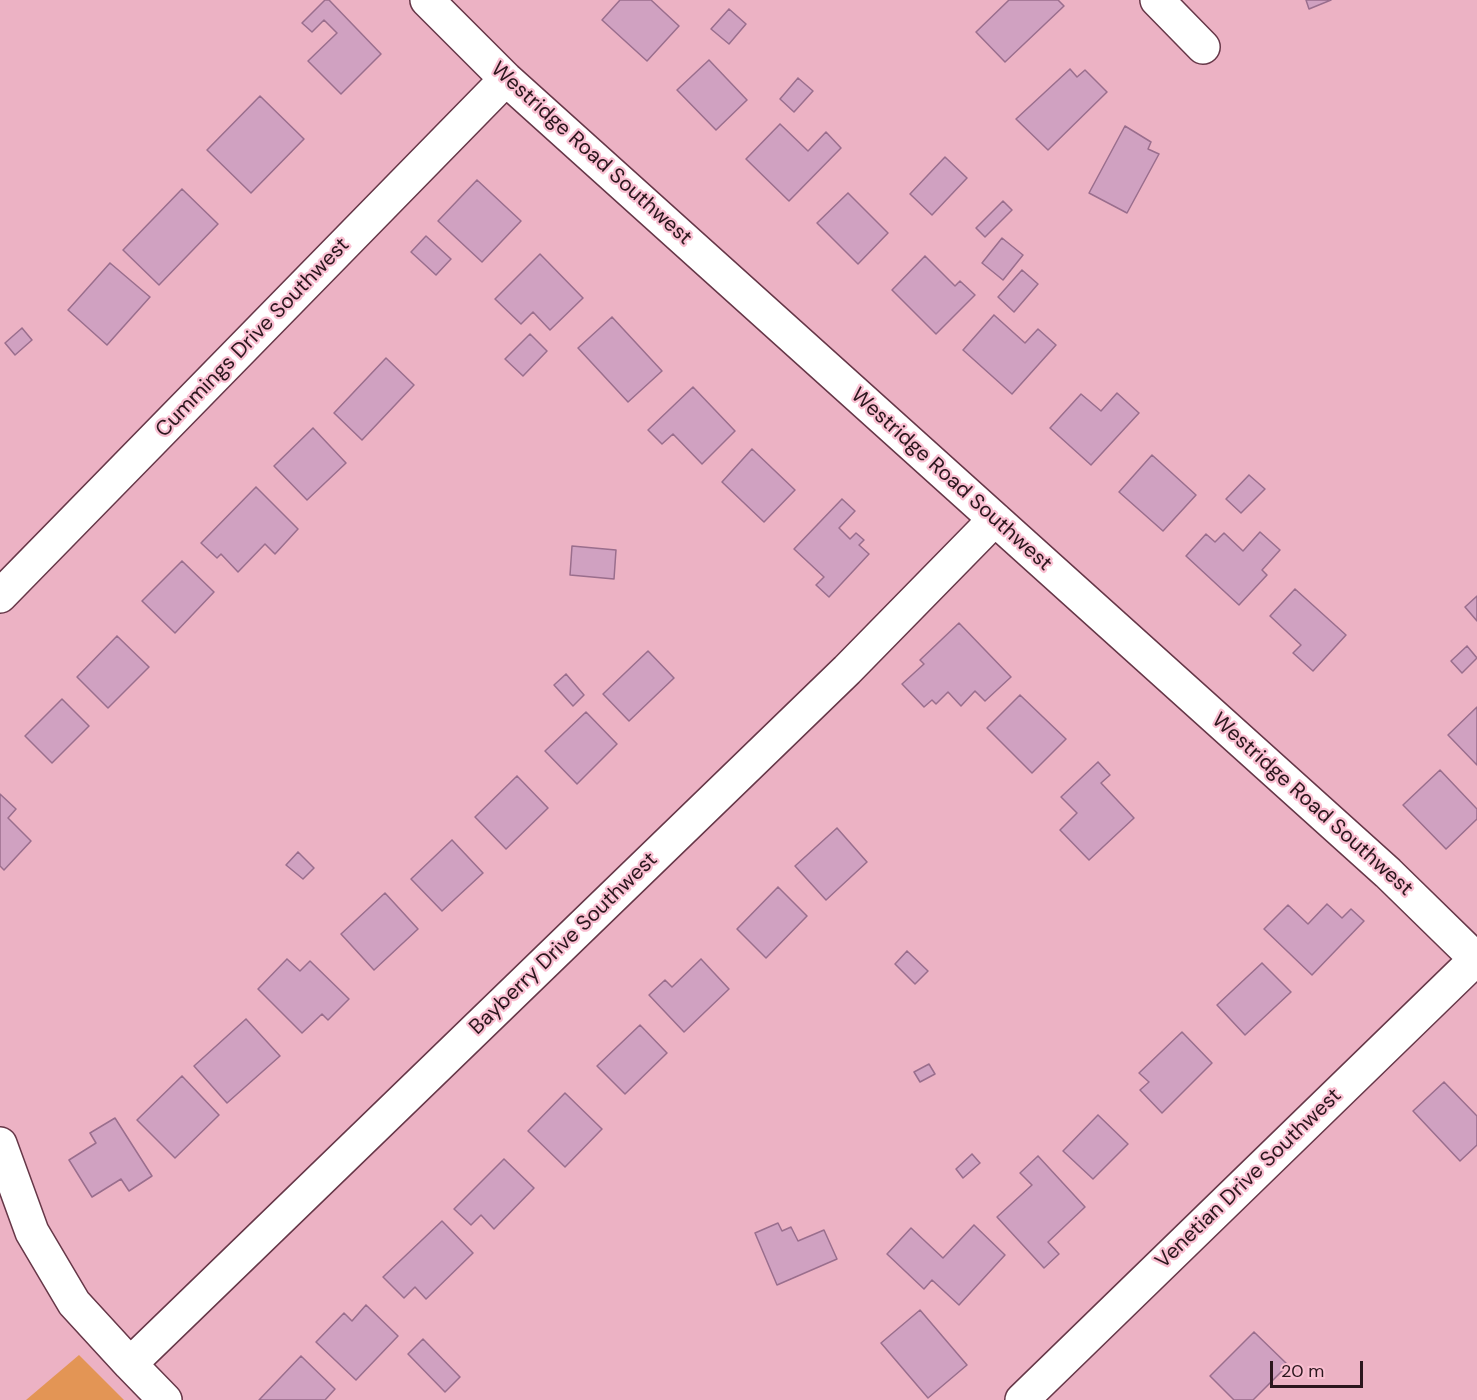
<!DOCTYPE html>
<style>
body{margin:0}
#map{position:relative;width:1477px;height:1400px;overflow:hidden;background:#ecb2c4;font-family:"DM Sans",sans-serif}
canvas{display:block}
.scale{position:absolute;left:1270px;top:1361px;width:93px;height:27px;box-sizing:border-box;border:3px solid #2b161d;border-top:0;padding-left:8px;font-size:18px;line-height:21px;white-space:nowrap;color:#2b161d;-webkit-text-stroke:4px #f9bfd1;paint-order:stroke}
</style>
<div id="map">
<canvas width="1477" height="1400"></canvas>
<div class="scale">20 m</div>
</div>
<script>
const g = document.querySelector('canvas').getContext('2d');
g.lineJoin = 'round';
function paint(path, color) {
  g.fillStyle = color;
  g.fill(path, 'evenodd');
}
function toPath(rows) {
  const path = new Path2D();
  for (const r of rows) {
    path.moveTo(r[0], r[1]);
    for (let i = 2; i < r.length; i += 2) path.lineTo(r[i], r[i + 1]);
  }
  return path;
}
function strokePath(path, color, width, dash) {
  g.strokeStyle = color;
  g.lineWidth = width;
  g.lineCap = dash ? 'butt' : 'round';
  g.setLineDash(dash || []);
  g.stroke(path);
}
function drawText(font, color, halo, rows, align = 'center') {
  g.font = font + ' "DM Sans",sans-serif';
  g.lineWidth = 4.5;
  g.setLineDash([]);
  g.textBaseline = 'middle';
  g.strokeStyle = halo;
  g.fillStyle = color;
  for (const [text, x, y, turn = 0] of rows) {
    g.save();
    g.translate(x, y);
    g.rotate((+turn || 0) * Math.PI / 180);
    g.textAlign = isNaN(turn) ? turn : align;
    if (halo) g.strokeText(text, 0, 0);
    g.fillText(text, 0, 0);
    g.restore();
  }
}
paint(toPath([
 [79,1355,124,1400,26,1400]
]), '#e39555');
const building = toPath([
 [325,0,329,0,381,54,341,94,308,61,337,33,324,20,312,32,302,23,325,0],
 [620,0,651,0,679,26,647,61,602,20,620,0],
 [1009,0,1058,0,1064,6,1005,62,976,32,1009,0],
 [1306,0,1331,0,1309,9,1306,0],
 [729,9,746,24,729,44,711,29,729,9],
 [709,60,747,100,716,130,677,90,709,60],
 [1070,69,1077,77,1085,70,1107,92,1048,150,1016,119,1070,69],
 [798,78,813,91,794,112,780,99,798,78],
 [260,96,304,139,251,193,207,150,260,96],
 [780,124,808,151,826,132,841,148,789,201,746,159,780,124],
 [1125,126,1151,142,1148,149,1159,154,1127,213,1089,193,1125,126],
 [945,157,967,178,932,215,910,194,945,157],
 [477,180,521,221,482,262,438,221,477,180],
 [182,189,218,224,159,285,123,250,182,189],
 [848,193,888,233,858,264,817,223,848,193],
 [1003,201,1012,210,985,237,976,228,1003,201],
 [426,236,451,259,436,275,411,252,426,236],
 [1002,238,1023,255,1003,280,982,263,1002,238],
 [540,254,583,298,550,330,533,312,521,324,495,299,540,254],
 [925,256,955,286,960,281,975,295,936,334,892,290,925,256],
 [110,263,150,297,107,345,68,310,110,263],
 [1022,270,1038,284,1014,312,998,297,1022,270],
 [994,315,1025,343,1038,329,1056,345,1012,394,963,350,994,315],
 [612,317,662,371,628,402,578,348,612,317],
 [22,328,32,340,15,355,5,343,22,328],
 [530,334,547,351,523,376,505,359,530,334],
 [386,358,414,385,362,440,334,413,386,358],
 [693,387,735,431,702,464,673,434,662,444,648,430,693,387],
 [1117,393,1139,413,1091,465,1050,428,1081,394,1101,411,1117,393],
 [313,428,346,463,307,500,274,466,313,428],
 [752,449,795,490,764,522,722,482,752,449],
 [1152,455,1196,495,1163,531,1119,492,1152,455],
 [1249,475,1265,489,1241,513,1226,499,1249,475],
 [256,487,298,529,275,554,265,544,238,572,221,554,217,558,201,543,256,487],
 [842,499,855,511,839,528,850,539,856,533,864,540,859,545,869,554,829,597,816,585,824,577,794,549,842,499],
 [1260,532,1280,550,1262,570,1267,575,1239,605,1186,556,1206,534,1215,542,1224,533,1243,551,1260,532],
 [572,546,616,550,614,579,570,575,572,546],
 [182,561,214,592,175,633,142,601,182,561],
 [1295,589,1346,635,1313,671,1293,653,1301,645,1270,616,1295,589],
 [1477,596,1477,621,1465,607,1477,596],
 [959,623,1011,677,985,701,975,691,961,706,948,692,936,704,932,700,924,707,902,684,924,664,920,660,959,623],
 [117,636,149,667,108,708,77,677,117,636],
 [1467,646,1477,658,1462,673,1451,661,1467,646],
 [648,651,674,678,629,721,603,694,648,651],
 [566,674,584,695,573,706,554,685,566,674],
 [1020,695,1066,739,1032,773,987,728,1020,695],
 [62,699,89,726,52,763,25,736,62,699],
 [1477,707,1477,765,1448,735,1477,707],
 [586,712,617,744,577,784,545,751,586,712],
 [1098,762,1110,775,1101,783,1134,818,1089,860,1060,830,1077,813,1061,797,1098,762],
 [1440,770,1477,809,1477,819,1446,849,1403,805,1440,770],
 [517,776,548,808,506,849,475,817,517,776],
 [0,794,16,809,8,818,31,841,4,870,0,866,0,794],
 [837,828,867,862,826,900,795,866,837,828],
 [452,840,483,873,442,911,411,879,452,840],
 [298,852,314,868,303,879,286,865,298,852],
 [778,887,807,916,766,958,737,929,778,887],
 [385,893,418,929,374,970,341,934,385,893],
 [1327,904,1342,918,1351,909,1364,921,1312,975,1264,929,1288,905,1308,924,1327,904],
 [907,951,928,971,915,984,895,964,907,951],
 [287,959,300,971,310,961,349,999,328,1020,322,1014,302,1033,258,989,287,959],
 [701,959,729,989,684,1032,649,995,665,980,672,987,701,959],
 [1262,963,1291,992,1245,1035,1217,1005,1262,963],
 [246,1019,280,1056,227,1103,194,1066,246,1019],
 [640,1025,667,1053,625,1094,597,1066,640,1025],
 [1182,1032,1212,1063,1162,1113,1140,1090,1149,1082,1139,1073,1182,1032],
 [929,1064,935,1074,920,1082,914,1072,929,1064],
 [182,1076,219,1115,175,1158,137,1120,182,1076],
 [1444,1082,1477,1116,1477,1145,1460,1161,1413,1111,1444,1082],
 [565,1093,602,1129,565,1167,528,1131,565,1093],
 [1098,1115,1128,1144,1093,1179,1063,1151,1098,1115],
 [115,1118,152,1176,129,1191,121,1179,92,1197,69,1160,96,1143,90,1133,115,1118],
 [972,1154,980,1163,963,1178,956,1169,972,1154],
 [1038,1156,1085,1207,1048,1242,1059,1254,1044,1268,997,1217,1032,1185,1020,1173,1038,1156],
 [504,1159,534,1188,494,1229,481,1215,471,1225,454,1209,504,1159],
 [442,1221,473,1253,426,1299,415,1287,404,1298,383,1277,442,1221],
 [778,1223,782,1231,791,1227,798,1241,824,1230,837,1259,777,1285,755,1233,778,1223],
 [974,1225,1005,1255,959,1305,932,1280,924,1289,887,1254,911,1228,943,1258,974,1225],
 [366,1305,398,1336,356,1380,316,1342,344,1313,352,1321,366,1305],
 [920,1310,967,1365,928,1398,881,1343,920,1310],
 [1254,1332,1288,1365,1253,1400,1234,1400,1210,1376,1254,1332],
 [423,1339,460,1377,445,1392,408,1354,423,1339],
 [301,1356,335,1389,325,1400,259,1400,301,1356]
]);
paint(building, '#d0a1c1');
strokePath(building, '#9a6e8d', 1.5);
const minor = toPath([
 [427,0,506,79,1388,873,1477,960],
 [1157,0,1203,47],
 [0,596,506,79],
 [0,1144,32,1232,74,1303,130,1364,165,1400],
 [130,1364,847,670,995,519],
 [1022,1400,1477,958]
]);
strokePath(minor, '#663748', 36);
strokePath(minor, '#fff', 33);
drawText('21px', '#2b161d', '#f9bfd1', [
 ["Westridge Road Southwest",591,154,42],
 ["Cummings Drive Southwest",253,338,-46],
 ["Westridge Road Southwest",951,480,42],
 ["Westridge Road Southwest",1312,805,42],
 ["Bayberry Drive Southwest",564,944,-44],
 ["Venetian Drive Southwest",1249,1179,-44]
]);
</script>
